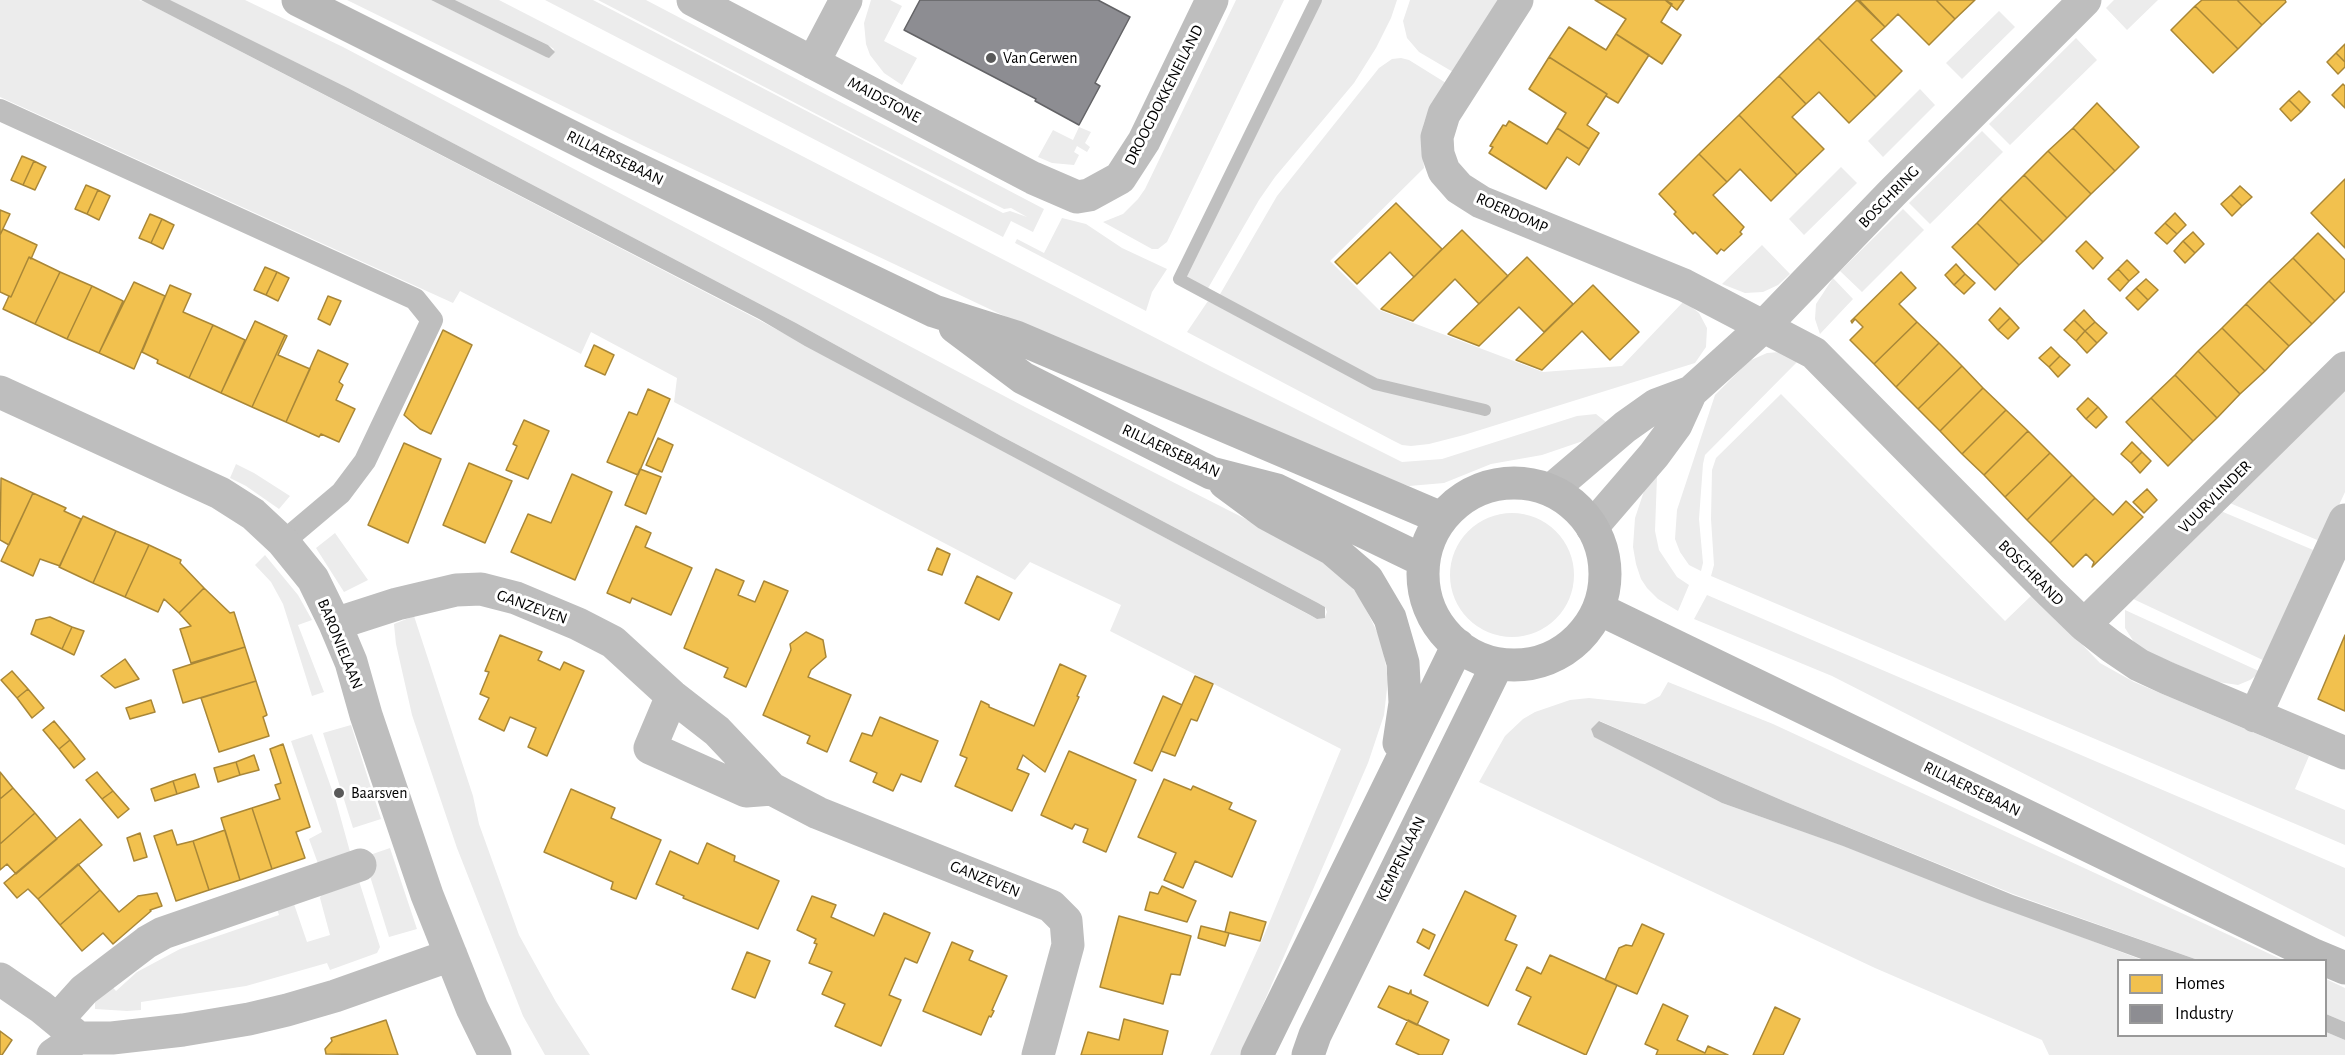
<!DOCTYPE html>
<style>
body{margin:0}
#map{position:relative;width:2345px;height:1055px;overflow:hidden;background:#fff;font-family:"Alegreya Sans",sans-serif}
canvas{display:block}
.legend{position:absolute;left:2117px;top:959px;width:210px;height:78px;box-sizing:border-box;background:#fff;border:2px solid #999;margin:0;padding:8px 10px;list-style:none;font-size:18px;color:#000}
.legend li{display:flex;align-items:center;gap:12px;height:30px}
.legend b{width:30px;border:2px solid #999}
</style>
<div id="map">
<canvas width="2345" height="1055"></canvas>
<ul class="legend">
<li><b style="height:16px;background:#f2c14e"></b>Homes</li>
<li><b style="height:16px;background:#8d8d92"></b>Industry</li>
</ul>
</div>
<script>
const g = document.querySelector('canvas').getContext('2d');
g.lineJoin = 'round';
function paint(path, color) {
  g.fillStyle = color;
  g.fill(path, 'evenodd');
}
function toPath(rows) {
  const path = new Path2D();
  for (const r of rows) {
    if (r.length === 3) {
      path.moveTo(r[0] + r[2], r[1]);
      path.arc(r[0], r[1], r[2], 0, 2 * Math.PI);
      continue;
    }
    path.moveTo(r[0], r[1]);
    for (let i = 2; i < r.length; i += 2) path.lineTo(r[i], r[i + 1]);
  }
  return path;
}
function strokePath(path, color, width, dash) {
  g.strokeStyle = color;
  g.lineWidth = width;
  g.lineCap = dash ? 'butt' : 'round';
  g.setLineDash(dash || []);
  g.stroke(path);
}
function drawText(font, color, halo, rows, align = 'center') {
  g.font = font + ' "Alegreya Sans",sans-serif';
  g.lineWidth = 6;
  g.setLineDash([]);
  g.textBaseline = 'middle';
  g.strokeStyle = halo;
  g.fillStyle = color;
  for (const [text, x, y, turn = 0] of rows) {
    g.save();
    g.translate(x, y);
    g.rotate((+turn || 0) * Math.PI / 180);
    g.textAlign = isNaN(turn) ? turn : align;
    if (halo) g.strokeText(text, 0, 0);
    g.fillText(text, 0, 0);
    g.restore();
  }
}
paint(toPath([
 [0,0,139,0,147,3,759,320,1317,619,1325,617,1327,612,1325,607,1318,603,1001,436,796,323,348,88,168,0,245,0,343,47,1025,407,1293,543,1315,555,1346,579,1362,601,1380,638,1384,654,1388,680,1384,715,1368,763,1241,1055,1210,1055,1265,933,1341,749,1110,631,1121,605,1030,562,1015,580,674,402,677,378,591,332,581,354,460,291,453,303,0,97],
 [347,0,431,0,549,57,554,49,548,45,455,0,499,0,1212,367,1402,462,1442,459,1577,416,1596,414,1606,422,1583,441,1542,455,1491,464,1444,483,1409,486,1378,476,1017,322,644,146],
 [545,0,593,0,1003,213,1010,211,1027,217,1011,208,1004,209,870,142,598,0,646,0,1044,209,1033,232,1011,221,1003,237],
 [871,0,890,0,902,6,884,41,917,58,902,85,884,73,870,55,866,44,864,23],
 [1236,0,1284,0,1167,242,1158,249,1152,249,1103,222,1123,214,1138,199,1145,189],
 [1322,0,1397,0,1391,18,1376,48,1354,83,1275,177,1259,200,1207,290,1185,278],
 [1410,0,1499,0,1453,72,1419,52,1407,38,1403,21],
 [2114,0,2158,0,2127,30,2106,8],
 [1999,11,2015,27,1962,79,1946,63],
 [2076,38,2097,60,2010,145,1989,124],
 [1401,58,1409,60,1446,83,1428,112,1424,123,1421,137,1424,168,1330,261,1379,310,1543,372,1622,366,1684,301,1699,313,1707,328,1706,347,1695,363,1464,435,1429,444,1411,446,1402,445,1392,440,1187,332,1208,301,1377,390,1481,415,1486,412,1484,406,1378,380,1219,296,1277,196,1379,68,1392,59],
 [1920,89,1935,105,1883,157,1868,141],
 [1079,127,1091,132,1085,143,1090,147,1087,152,1077,146,1074,152,1079,155,1074,165,1052,163,1038,157,1053,130,1073,140],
 [1982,131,2003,152,1930,224,1909,203],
 [1841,167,1857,183,1804,235,1789,219],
 [1903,209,1924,230,1862,292,1840,271],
 [1062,218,1086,224,1122,248,1167,269,1152,292,1146,311,1015,243,1017,239,1044,253],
 [1762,245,1790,274,1778,285,1763,292,1745,293,1722,284],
 [1833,278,1853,299,1820,334,1815,319,1816,304],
 [1780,352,1799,360,1705,455,1703,464,1699,519,1703,563,1701,571,1689,565,1680,552,1675,539,1677,510,1715,395,1749,361,1767,353],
 [2345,383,2345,492,2322,542,2225,501],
 [1781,394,2005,621,2033,594,2100,663,2134,682,2309,756,2295,789,2345,810,2345,845,1711,576,1714,565,1711,519,1712,470,1716,458],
 [236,464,254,473,290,496,279,509,246,486,230,478],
 [1657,476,1655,531,1659,550,1677,577,1689,585,1678,611,1658,599,1647,588,1641,579,1636,564,1633,547,1635,518,1645,488],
 [2216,509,2318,552,2267,662,2129,597],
 [1512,575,62],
 [335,533,368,580,344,592,316,548],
 [265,555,298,595,312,620,298,625,324,692,312,696,283,604,271,582,255,565],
 [1707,595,2345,868,2345,937,1832,676,1694,619],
 [2125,610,2261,672,2250,680,2238,685,2218,682,2148,652,2134,642,2125,628],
 [414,616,473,796,479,824,519,935,556,1002,590,1055,545,1055,523,1016,457,848,412,715,396,644,394,624],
 [1668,682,1773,724,2283,960,2198,960,2013,894,1786,802,1600,721,1591,729,1595,737,1722,803,1844,846,2142,960,2118,960,2118,1036,2326,1036,2326,1032,2345,1040,2345,1055,2049,1055,2042,1040,1875,968,1479,782,1505,736,1523,719,1535,712,1570,700,1589,698,1645,704,1660,696],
 [351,725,381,819,353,828,323,733],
 [312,734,336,801,352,859,320,869,309,839,322,832,291,741],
 [390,848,417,929,389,937,364,857],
 [359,881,380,947,377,953,330,970,327,963,246,986,141,1002,141,1010,127,1011,95,1009,95,992,108,982,116,991,137,972,180,949,279,915,275,903,294,904,307,942,330,935,320,898,322,893],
 [2326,979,2345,988,2345,1022,2326,1014]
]), '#ececec');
paint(toPath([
 [141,0,170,0,348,88,796,323,1001,436,1318,603,1325,607,1325,618,1317,619,1310,615,805,346,759,319],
 [431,0,455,0,548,45,555,52,549,58,546,57],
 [1599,721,1786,802,2013,895,2198,960,2144,960,1982,901,1843,846,1722,803,1594,737,1591,729],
 [2326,1014,2345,1022,2345,1040,2326,1032]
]), '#bfbfbf');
const homes = toPath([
 [1595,0,1665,0,1672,4,1661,22,1681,35,1662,64,1616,34,1626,19,1595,0],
 [1665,0,1684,0,1677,10,1665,0],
 [1857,0,1885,27,1871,40,1902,71,1876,97,1818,38,1857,0],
 [1859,0,1936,0,1955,19,1929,45,1898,14,1885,27,1859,0],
 [1936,0,1975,0,1955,19,1936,0],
 [2202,0,2237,0,2262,25,2238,49,2195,6,2202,0],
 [2237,0,2285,0,2286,2,2262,25,2237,0],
 [2195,6,2238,49,2213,73,2171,30,2195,6],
 [1569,27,1606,50,1616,34,1649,55,1618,103,1606,96,1607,94,1549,57,1569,27],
 [1818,38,1876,97,1849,123,1819,92,1806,104,1779,76,1818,38],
 [2345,44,2345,62,2336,53,2345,44],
 [2336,53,2345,62,2345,67,2338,74,2327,62,2336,53],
 [1549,57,1607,94,1587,125,1599,133,1589,149,1557,128,1566,113,1529,89,1549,57],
 [1779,76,1806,104,1792,117,1824,149,1797,175,1739,115,1779,76],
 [2343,84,2345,86,2345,108,2332,95,2343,84],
 [2299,91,2310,102,2301,112,2289,100,2299,91],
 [2289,100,2301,112,2291,121,2280,109,2289,100],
 [2097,103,2139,147,2115,171,2073,128,2097,103],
 [1739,115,1797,175,1771,201,1740,169,1727,182,1699,154,1739,115],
 [1509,121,1547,144,1557,128,1589,149,1579,165,1567,157,1546,189,1489,153,1493,147,1490,146,1503,125,1506,126,1509,121],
 [2073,128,2115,171,2091,194,2048,151,2073,128],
 [2048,151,2091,194,2067,218,2024,175,2048,151],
 [1699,154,1727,182,1713,195,1744,227,1740,232,1742,234,1724,251,1721,249,1717,254,1695,232,1693,234,1674,214,1676,212,1659,194,1699,154],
 [22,156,34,161,23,185,11,180,22,156],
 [34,161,46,167,35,190,23,185,34,161],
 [2024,175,2067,218,2043,242,2000,199,2024,175],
 [2345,179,2345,248,2311,213,2345,179],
 [86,185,98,190,87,214,75,209,86,185],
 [2240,186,2252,197,2242,206,2231,195,2240,186],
 [98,190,110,196,99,220,87,214,98,190],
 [2231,195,2242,206,2232,216,2221,204,2231,195],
 [2000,199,2043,242,2019,265,1977,223,2000,199],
 [1396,203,1442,249,1414,277,1390,252,1357,284,1335,262,1396,203],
 [0,210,10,214,0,235,0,210],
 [2175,213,2186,225,2177,234,2165,223,2175,213],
 [150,214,162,219,151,243,139,238,150,214],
 [162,219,174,225,163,249,151,243,162,219],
 [1977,223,2019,265,1995,290,1952,247,1977,223],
 [2165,223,2177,234,2167,244,2155,233,2165,223],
 [3,229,37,245,31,259,29,257,11,297,0,292,0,235,3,229],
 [1462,230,1508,276,1479,304,1455,279,1413,321,1381,309,1462,230],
 [2193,232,2204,244,2195,253,2183,241,2193,232],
 [2318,233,2345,260,2345,291,2335,301,2293,258,2318,233],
 [2086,241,2103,258,2093,269,2076,251,2086,241],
 [2183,241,2195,253,2185,263,2174,251,2183,241],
 [29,257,60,272,35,324,3,309,9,296,11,297,29,257],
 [1527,257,1573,304,1544,332,1519,307,1479,346,1448,334,1527,257],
 [2293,258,2335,301,2312,324,2269,281,2293,258],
 [2127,260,2139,272,2129,281,2118,269,2127,260],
 [1956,264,1965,274,1954,285,1945,275,1956,264],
 [265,267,277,272,266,295,254,290,265,267],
 [2118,269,2129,281,2120,291,2108,279,2118,269],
 [60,272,92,286,67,339,35,324,60,272],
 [277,272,289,278,278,301,266,295,277,272],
 [1901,272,1916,288,1899,304,1917,322,1874,364,1850,340,1863,327,1855,319,1852,323,1851,321,1901,272],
 [1965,274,1975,283,1964,294,1954,285,1965,274],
 [2146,279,2158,290,2148,300,2136,288,2146,279],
 [2269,281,2312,324,2289,346,2246,304,2269,281],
 [134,282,165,296,134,369,99,353,134,282],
 [170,285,191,294,183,312,213,325,189,378,157,363,158,360,142,352,170,285],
 [1593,285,1639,332,1610,360,1582,331,1542,370,1516,360,1593,285],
 [92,286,123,301,99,353,67,339,92,286],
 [2136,288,2148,300,2138,310,2126,298,2136,288],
 [328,296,341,301,330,325,318,319,328,296],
 [2246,304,2289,346,2265,371,2222,328,2246,304],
 [2000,308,2010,318,1998,330,1989,320,2000,308],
 [2084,310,2095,322,2085,331,2074,320,2084,310],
 [2010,318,2019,328,2008,339,1998,330,2010,318],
 [2074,320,2085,331,2076,341,2064,330,2074,320],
 [255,321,285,335,252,407,221,393,255,321],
 [1917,322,1939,343,1896,387,1874,364,1917,322],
 [2095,322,2107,333,2097,343,2085,331,2095,322],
 [213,325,245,340,221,393,189,378,213,325],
 [2222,328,2265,371,2240,394,2198,351,2222,328],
 [443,330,472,345,431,434,420,429,404,415,443,330],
 [2085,331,2097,343,2087,353,2076,341,2085,331],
 [285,335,287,336,278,355,310,369,286,422,252,407,285,335],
 [1939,343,1962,366,1918,409,1896,387,1939,343],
 [594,345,614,355,605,375,585,366,594,345],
 [2051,347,2060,356,2049,367,2039,358,2051,347],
 [318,350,348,364,339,382,343,385,336,400,355,409,339,442,321,434,319,437,286,422,318,350],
 [2198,351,2240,394,2217,418,2175,375,2198,351],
 [2060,356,2070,365,2058,377,2049,367,2060,356],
 [1962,366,1983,388,1940,431,1918,409,1962,366],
 [2175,375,2217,418,2193,441,2151,398,2175,375],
 [1983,388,2006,410,1962,454,1940,431,1983,388],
 [648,389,670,399,638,475,607,462,629,412,637,415,648,389],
 [2088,398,2098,407,2086,419,2077,409,2088,398],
 [2151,398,2193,441,2168,466,2126,422,2151,398],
 [2098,407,2107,417,2096,428,2086,419,2098,407],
 [2006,410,2028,431,1984,475,1962,454,2006,410],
 [524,420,549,431,528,479,506,470,517,446,513,444,524,420],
 [2028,431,2050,453,2005,497,1984,475,2028,431],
 [658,438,673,445,662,472,646,465,658,438],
 [2132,442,2142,452,2131,463,2121,454,2132,442],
 [404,443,441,459,408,543,368,525,404,443],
 [2142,452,2151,461,2140,473,2131,463,2142,452],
 [2050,453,2072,475,2027,520,2005,497,2050,453],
 [469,463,512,481,485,543,443,525,469,463],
 [640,469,661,477,646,514,625,505,640,469],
 [572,474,612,492,575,580,511,552,528,514,551,523,572,474],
 [2072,475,2095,498,2050,543,2027,520,2072,475],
 [1,478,33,493,9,545,0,540,1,478],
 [2147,489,2157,500,2144,513,2133,502,2147,489],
 [33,493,66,508,64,511,81,519,60,566,40,559,33,576,1,561,33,493],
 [2095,498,2113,515,2126,501,2143,517,2092,567,2094,562,2086,554,2073,567,2050,543,2095,498],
 [83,516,116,531,93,583,59,567,83,516],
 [636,526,651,533,645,547,692,568,671,615,632,598,630,603,607,593,636,526],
 [116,531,149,545,125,597,93,583,116,531],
 [149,545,181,560,180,563,204,588,179,613,164,599,158,612,125,597,149,545],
 [937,548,950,554,942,575,928,570,937,548],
 [716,569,744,581,738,595,755,602,764,581,788,591,746,687,724,677,728,668,684,648,716,569],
 [977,576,1012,593,999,620,965,603,977,576],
 [204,588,230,613,234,612,245,647,191,663,180,629,191,626,179,613,204,588],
 [50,617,72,627,62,649,31,634,36,620,50,617],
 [72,627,84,631,74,655,62,649,72,627],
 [806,632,823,640,826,657,811,670,808,677,851,695,827,752,807,743,810,736,763,715,791,650,790,644,806,632],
 [500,635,542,652,538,660,560,670,564,662,584,671,547,756,528,747,536,728,510,717,504,731,479,719,489,698,480,694,489,672,485,671,500,635],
 [2345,635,2345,711,2318,699,2345,635],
 [245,647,256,681,183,703,173,670,245,647],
 [125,659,139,679,115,688,101,676,125,659],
 [1060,664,1086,676,1077,696,1079,697,1045,772,1023,755,1017,769,1029,774,1012,811,955,786,967,758,960,755,981,701,989,705,989,707,1034,726,1060,664],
 [12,671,28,689,17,698,1,680,12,671],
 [1195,676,1213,684,1197,721,1191,719,1175,756,1161,751,1195,676],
 [256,681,267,715,263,717,269,736,219,752,201,698,256,681],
 [28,689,44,708,32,718,17,698,28,689],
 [1163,696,1182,705,1152,771,1134,763,1163,696],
 [151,700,155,712,130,719,126,708,151,700],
 [880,717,938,741,921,782,901,774,893,791,873,782,877,773,850,761,862,733,872,736,880,717],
 [54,721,70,740,59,749,43,730,54,721],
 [70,740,85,759,74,768,59,749,70,740],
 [283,744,310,827,296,832,305,858,272,869,252,808,280,799,275,785,281,783,270,749,283,744],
 [1069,751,1136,780,1106,852,1083,842,1088,829,1075,824,1072,829,1041,815,1069,751],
 [254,755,259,770,240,775,236,762,254,755],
 [236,762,240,775,218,782,214,768,236,762],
 [0,772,13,788,0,799,0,772],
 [97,772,113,791,102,799,86,780,97,772],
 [195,774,199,787,177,794,173,781,195,774],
 [1164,779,1191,790,1193,786,1232,803,1229,809,1256,821,1232,877,1195,861,1183,888,1164,880,1176,853,1138,837,1164,779],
 [173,781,177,794,155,801,151,789,173,781],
 [13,788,35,813,0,844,0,799,13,788],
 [571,789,615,808,611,818,661,840,636,899,611,889,613,882,544,852,571,789],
 [113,791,129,809,118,818,102,799,113,791],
 [252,808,272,869,240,880,221,818,252,808],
 [35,813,57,839,16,874,7,864,0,870,0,844,35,813],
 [80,819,102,845,38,899,28,889,17,898,4,883,80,819],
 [172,830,177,845,193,841,209,890,176,901,154,836,172,830],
 [225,830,240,880,209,890,193,841,225,830],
 [140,833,147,857,134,861,127,838,140,833],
 [707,843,735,856,734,861,779,881,758,929,683,898,684,896,656,884,670,851,698,864,707,843],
 [78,864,100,890,60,925,38,899,78,864],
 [1162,886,1196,901,1187,922,1145,910,1150,892,1158,894,1162,886],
 [100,890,119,912,138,896,157,893,162,906,150,910,151,911,113,944,103,933,82,951,60,925,100,890],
 [1465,891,1516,916,1505,940,1517,945,1488,1006,1424,975,1465,891],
 [812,896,836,905,831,917,874,936,884,913,930,933,917,963,905,958,889,995,901,1000,881,1046,835,1026,845,1004,822,994,832,972,809,963,817,944,814,943,816,939,797,930,812,896],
 [1230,912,1266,922,1260,941,1225,932,1230,912],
 [1119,916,1191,936,1180,975,1171,974,1163,1004,1100,987,1119,916],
 [1642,924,1664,934,1637,994,1605,980,1619,948,1626,945,1632,946,1642,924],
 [1201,926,1229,933,1225,946,1198,938,1201,926],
 [1423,929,1435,935,1429,949,1417,942,1423,929],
 [952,942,973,951,969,960,1007,976,992,1010,994,1011,991,1017,989,1016,981,1035,923,1011,952,942],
 [747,952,770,961,755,998,732,989,747,952],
 [1550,955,1617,985,1586,1055,1518,1024,1531,997,1516,990,1527,967,1541,974,1550,955],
 [1389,986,1409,994,1411,990,1411,994,1428,1002,1417,1025,1378,1007,1389,986],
 [1663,1004,1688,1016,1677,1040,1705,1053,1708,1046,1728,1055,1656,1055,1658,1050,1645,1044,1663,1004],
 [1775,1007,1800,1019,1783,1055,1753,1055,1775,1007],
 [1124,1019,1168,1031,1162,1055,1081,1055,1088,1032,1119,1040,1124,1019],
 [386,1020,398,1055,326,1054,325,1049,332,1041,331,1038,386,1020],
 [1408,1020,1449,1040,1442,1055,1420,1055,1396,1044,1408,1020],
 [0,1031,12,1040,2,1055,0,1055,0,1031]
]);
paint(homes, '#f2c14e');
strokePath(homes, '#a98737', 1.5);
const industry = toPath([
 [920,0,1098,0,1130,17,1095,83,1100,86,1079,125,1035,101,1036,99,904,30,920,0]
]);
paint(industry, '#8d8d92');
strokePath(industry, '#636366', 1.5);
strokePath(toPath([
 [1316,0,1179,279,1375,384,1485,410]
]), '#bfbfbf', 12);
strokePath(toPath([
 [0,110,415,299,432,320,365,461,341,493,283,542]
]), '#bebebe', 22);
strokePath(toPath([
 [693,0,1033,178,1077,197,1089,195,1120,178,1144,141,1212,0],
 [1517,0,1444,114,1437,137,1438,154,1444,171,1459,188,1481,202,1684,285,1814,353,2049,591,2084,625,2111,646,2139,665,2167,678,2345,753],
 [813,63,846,0],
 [0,392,220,493,253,514,283,542,313,579,335,624,351,662,366,715,427,895,472,1008,495,1055],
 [1551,490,1625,427,1656,405,1691,392],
 [1592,527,1654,455,1676,425,1691,392,1763,327,1892,193,2085,0],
 [335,624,397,604,456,590,481,589,516,598,578,624,613,642,672,696,717,731,772,789,818,813,1051,906,1066,921,1068,945,1038,1055],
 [2084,625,2345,368],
 [672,696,650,748,746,791,772,789],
 [2255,716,2345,520],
 [0,979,41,1007,75,1035],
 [57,1020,84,990,147,942,163,933,360,865],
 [53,1055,78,1038,112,1038,183,1030,249,1019,287,1010,335,996,451,955]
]), '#bebebe', 33);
strokePath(toPath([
 [298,0,602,152,934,311,1016,337,1441,518],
 [955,327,1023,378,1211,473,1277,490,1424,561],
 [1225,483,1267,514,1332,549,1367,579,1390,618,1403,663,1405,703,1399,743],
 [1514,574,91],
 [1599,609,2314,955,2345,968],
 [1257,1055,1458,645],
 [1308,1055,1315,1035,1497,665]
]), '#b8b8b8', 33);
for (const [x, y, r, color] of [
 [991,58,6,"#595959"],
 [339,793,6,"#595959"]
]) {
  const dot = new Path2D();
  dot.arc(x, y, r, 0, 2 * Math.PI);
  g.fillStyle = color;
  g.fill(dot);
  strokePath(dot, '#fff', 2);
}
drawText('16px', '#000', '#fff', [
 ["Van Gerwen",1003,58],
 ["Baarsven",351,793]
], 'left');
drawText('16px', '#000', '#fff', [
 ["DROOGDOKKENEILAND",1164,95,-63],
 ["MAIDSTONE",884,100,28],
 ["RILLAERSEBAAN",615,158,26],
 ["BOSCHRING",1889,197,-46],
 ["ROERDOMP",1512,213,24],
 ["RILLAERSEBAAN",1171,451,25],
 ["VUURVLINDER",2215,497,-45],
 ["BOSCHRAND",2031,573,45],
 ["GANZEVEN",532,607,20],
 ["BARONIELAAN",340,644,68],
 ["RILLAERSEBAAN",1972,789,26],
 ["KEMPENLAAN",1401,859,-64],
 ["GANZEVEN",985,879,22]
]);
</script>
